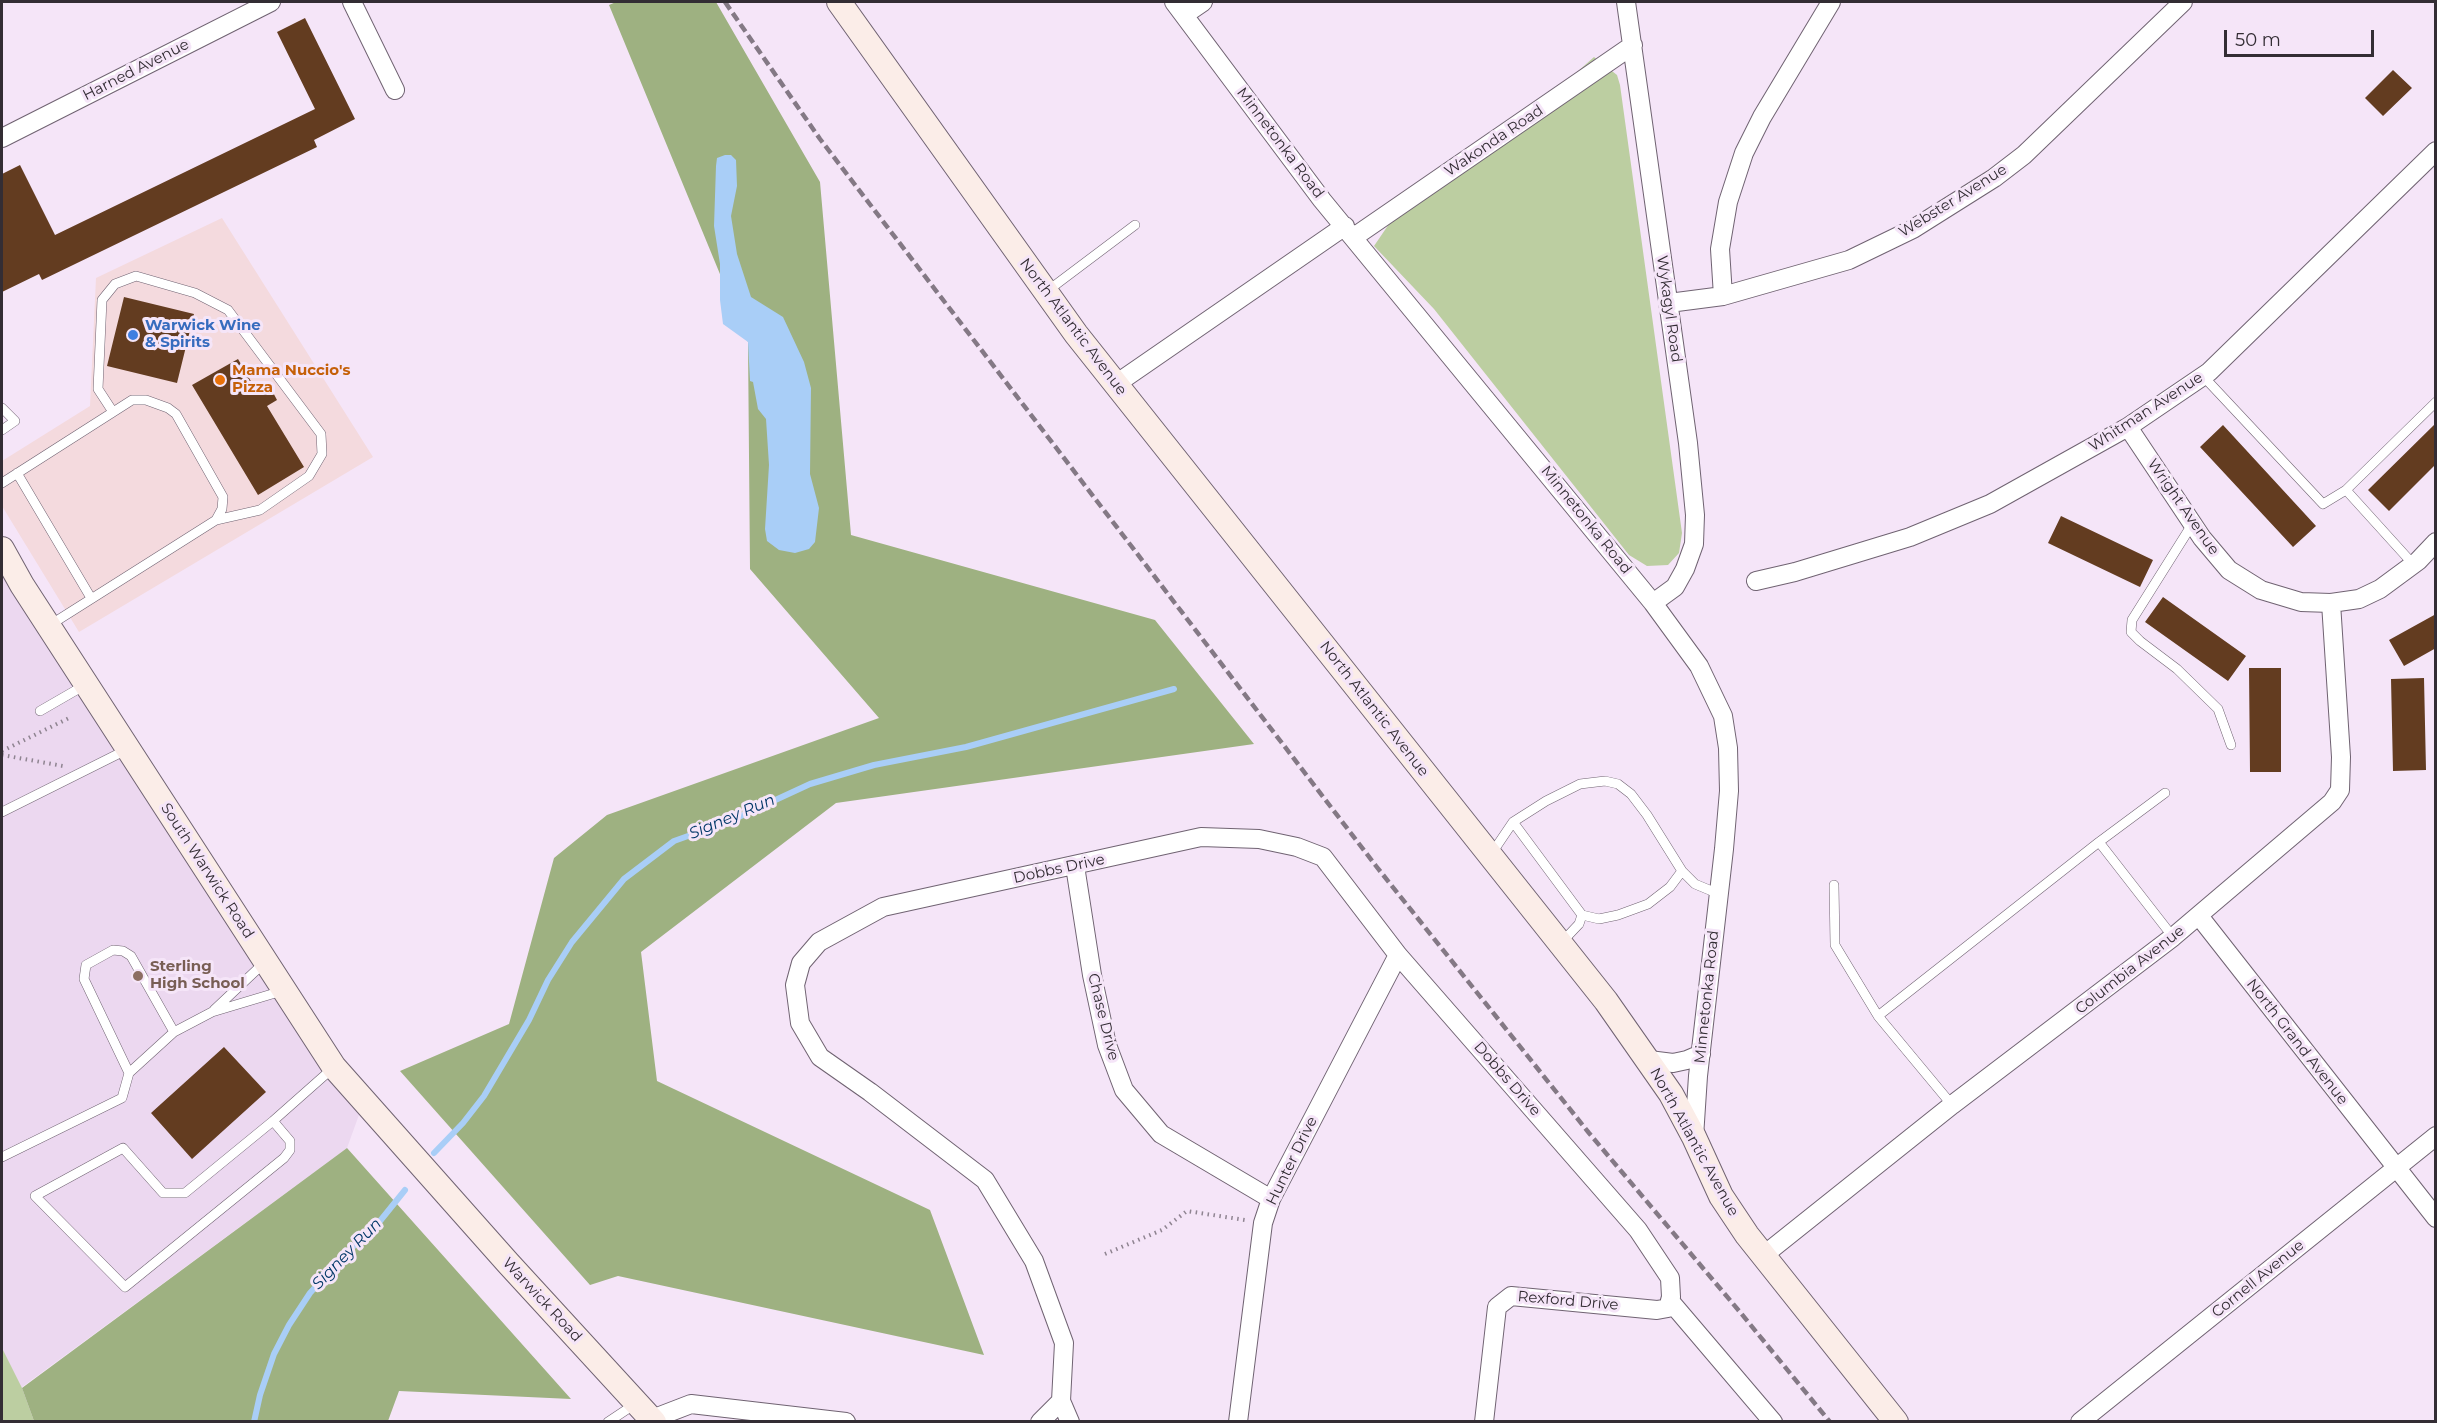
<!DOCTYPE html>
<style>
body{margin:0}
#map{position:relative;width:2437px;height:1423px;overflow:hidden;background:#f5e5f8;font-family:Montserrat,sans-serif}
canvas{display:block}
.frame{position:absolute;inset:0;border:3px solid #332d34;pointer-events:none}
.scale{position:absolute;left:2224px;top:30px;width:150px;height:27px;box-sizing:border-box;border:3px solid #332d34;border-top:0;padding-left:8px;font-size:18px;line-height:21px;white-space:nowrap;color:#332d34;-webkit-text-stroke:4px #f5e5f8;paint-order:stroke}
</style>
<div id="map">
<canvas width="2437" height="1423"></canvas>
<div class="frame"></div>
<div class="scale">50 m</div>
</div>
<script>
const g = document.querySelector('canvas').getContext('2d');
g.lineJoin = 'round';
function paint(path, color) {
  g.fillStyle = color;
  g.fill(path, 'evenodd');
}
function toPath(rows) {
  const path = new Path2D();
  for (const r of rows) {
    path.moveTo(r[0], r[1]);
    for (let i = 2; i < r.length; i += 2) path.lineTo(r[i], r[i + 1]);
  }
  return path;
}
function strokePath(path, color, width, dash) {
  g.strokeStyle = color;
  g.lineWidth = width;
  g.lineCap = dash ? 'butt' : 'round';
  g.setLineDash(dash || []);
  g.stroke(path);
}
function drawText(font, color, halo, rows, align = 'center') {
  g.font = font + ' Montserrat,sans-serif';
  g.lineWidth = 6;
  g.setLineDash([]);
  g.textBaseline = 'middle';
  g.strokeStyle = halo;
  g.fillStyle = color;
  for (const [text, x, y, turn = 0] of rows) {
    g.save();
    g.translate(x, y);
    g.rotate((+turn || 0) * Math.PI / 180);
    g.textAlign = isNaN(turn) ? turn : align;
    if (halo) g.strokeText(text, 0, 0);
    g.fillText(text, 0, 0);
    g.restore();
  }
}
paint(toPath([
 [222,218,373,457,79,632,2,506,2,461,90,406,96,278]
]), '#f4dade');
paint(toPath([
 [2,541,364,1101,347,1148,22,1387,34,1422,2,1421]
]), '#ecd8f0');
paint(toPath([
 [1594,57,1617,75,1620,85,1682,533,1679,553,1668,565,1647,566,1629,555,1434,309,1374,246,1389,224,1555,107,1558,89],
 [2,1348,22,1388,34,1421,2,1421]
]), '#bccea1');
paint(toPath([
 [616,2,716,2,820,182,851,535,1155,620,1254,744,836,803,641,952,657,1081,930,1210,984,1355,618,1276,590,1285,400,1071,509,1024,554,858,607,815,879,718,750,569,748,342,609,5],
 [347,1148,571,1399,399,1391,388,1421,34,1421,22,1388]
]), '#9eb181');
paint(toPath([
 [725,155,731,155,736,160,737,186,731,216,737,254,751,297,783,317,804,362,811,388,810,474,819,508,815,542,809,549,795,553,779,550,767,541,765,529,769,465,766,419,758,409,753,382,750,381,748,342,723,324,720,300,720,264,714,226,716,166,717,158]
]), '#a9cef7');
strokePath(toPath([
 [434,1153,463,1123,484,1096,529,1020,548,980,572,942,624,879,674,841,730,821,810,784,874,765,966,747,1174,689],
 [254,1422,260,1395,274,1354,289,1325,310,1293,347,1252,376,1226,405,1190]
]), '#a9cef7', 6);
paint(toPath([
 [305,18,355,119,314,140,317,147,42,280,39,274,2,292,2,174,20,165,55,235,315,109,277,32],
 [2393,70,2412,88,2383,116,2365,98],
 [124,297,194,314,177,383,107,366],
 [238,359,256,390,268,383,277,400,267,406,304,467,258,495,192,385],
 [2436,423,2436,464,2389,511,2368,490],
 [2223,425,2316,526,2293,547,2200,447],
 [2061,516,2153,560,2140,587,2048,543],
 [2163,597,2246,656,2228,681,2145,622],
 [2436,614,2436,648,2404,666,2389,640],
 [2249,668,2281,668,2281,772,2250,772],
 [2424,678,2426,770,2393,771,2391,679],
 [224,1047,266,1092,192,1159,151,1113]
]), '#633c20');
const lane = toPath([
 [1046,292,1135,225],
 [2203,376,2323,504,2346,490,2413,564],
 [2,408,15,421,2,430],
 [113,412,98,389,102,300,115,284,136,276,195,293,228,310,321,434,322,454,309,476,260,510,216,520],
 [17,473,91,598],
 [2,483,132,400,146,400,168,408,176,414,223,497,222,509,216,520,50,625],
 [2346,490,2436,402],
 [2193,523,2132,620,2131,632,2140,641,2177,669,2218,709,2231,745],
 [40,711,85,685],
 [2,812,128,749],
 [1513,822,1582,915,1579,924,1561,943],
 [2099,842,2173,937],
 [1492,853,1513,822,1546,801,1580,784,1605,781,1618,784,1631,794,1647,815,1682,871,1695,884,1719,894],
 [1834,885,1835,945,1878,1016],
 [1582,915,1599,919,1618,915,1648,904,1670,887,1682,871],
 [214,1010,265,962],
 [174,1032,131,956,123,951,113,950,86,965,84,979,129,1073,174,1032,212,1012,282,991],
 [1952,1105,1878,1016,2099,842,2165,793],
 [273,1121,290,1141,290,1150,284,1158,125,1287,35,1196,123,1148,163,1193,185,1193,273,1121,334,1067],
 [2,1157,122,1098,129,1073],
 [608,1422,635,1404]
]);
const street = toPath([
 [352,2,395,90],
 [1174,2,1322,200,1653,603,1699,666,1723,716,1728,748,1729,791,1724,849,1698,1076,1694,1137],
 [1626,2,1688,443,1695,515,1694,544,1685,569,1675,587,1653,603],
 [1184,15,1203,2],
 [2,138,271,2],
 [1354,237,1633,45],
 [1723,296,1720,249,1728,202,1744,153,1762,117,1831,2],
 [1669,303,1723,296,1849,260,1913,229,1994,178,2024,155,2183,2],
 [1116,384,1345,226],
 [2128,427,2202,538,2229,570,2261,590,2301,602,2331,603,2359,599,2380,589,2418,561,2436,542],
 [1756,581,1795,572,1910,537,1990,504,2128,427,2209,372,2436,151],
 [1075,866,1092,975,1107,1045,1124,1090,1161,1134,1271,1199],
 [2199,916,2436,1218],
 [1649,1060,1673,1063,1687,1060,1701,1054],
 [1764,1255,1952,1105,2173,937,2332,802,2340,790,2341,757,2331,603],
 [1670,1301,1773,1422],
 [652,1419,691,1404,846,1422],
 [1040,1422,1061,1401],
 [1070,1422,1061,1401,1064,1343,1034,1261,985,1180,870,1092,820,1057,800,1023,795,985,801,963,819,942,883,907,1201,837,1259,839,1297,847,1323,857,1398,955,1638,1230,1670,1278,1671,1297,1668,1308,1657,1310,1511,1296,1497,1307,1484,1422],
 [1238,1422,1263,1223,1271,1199,1398,955],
 [2080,1422,2436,1136]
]);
const secondary = toPath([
 [839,2,1076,334,1606,1001,1671,1094,1694,1137,1721,1196,1747,1235,1896,1422],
 [2,549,22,585,334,1067,508,1263,654,1422]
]);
strokePath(lane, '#706372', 10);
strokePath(street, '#706372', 20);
strokePath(secondary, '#706372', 26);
strokePath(toPath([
 [2,751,69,718],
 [2,755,63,766],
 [1105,1254,1162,1230,1187,1211,1245,1220]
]), '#8f8491', 4, [1.5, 4.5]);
strokePath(lane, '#fff', 9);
strokePath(street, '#fff', 18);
strokePath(secondary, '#fbede8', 24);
strokePath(toPath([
 [725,2,820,139,1376,866,1589,1133,1740,1312,1830,1422]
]), '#847985', 4.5, [9, 4.5]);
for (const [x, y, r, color] of [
 [133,335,6,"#3f7fe0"],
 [220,380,6,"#e8710a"],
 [138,976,6,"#8d6e63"]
]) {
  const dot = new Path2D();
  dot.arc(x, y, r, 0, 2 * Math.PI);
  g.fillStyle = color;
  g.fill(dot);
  strokePath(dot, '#f5e5f8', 2);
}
drawText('15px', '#332d34', '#f5e5f8', [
 ["Harned Avenue",136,70,-27],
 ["Wakonda Road",1494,141,-34],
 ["Minnetonka Road",1280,143,53],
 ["Webster Avenue",1953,201,-32],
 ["Wykagyl Road",1669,309,82],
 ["North Atlantic Avenue",1073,327,53],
 ["Whitman Avenue",2146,412,-33],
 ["Wright Avenue",2183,507,55],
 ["Minnetonka Road",1586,520,51],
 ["North Atlantic Avenue",1374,709,52],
 ["Dobbs Drive",1059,869,-12],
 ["South Warwick Road",207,871,57],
 ["Columbia Avenue",2130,970,-38],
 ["Minnetonka Road",1707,997,-84],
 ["Chase Drive",1103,1017,76],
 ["North Grand Avenue",2297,1042,52],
 ["Dobbs Drive",1507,1079,49],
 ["North Atlantic Avenue",1694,1142,61],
 ["Hunter Drive",1292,1161,-64],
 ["Cornell Avenue",2258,1279,-39],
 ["Warwick Road",542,1300,47],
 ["Rexford Drive",1568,1301,5]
]);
drawText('bold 15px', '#366cbe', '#f5e5f8', [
 ["Warwick Wine",145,326],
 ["& Spirits",145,343]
], 'left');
drawText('bold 15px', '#c56008', '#f5e5f8', [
 ["Mama Nuccio's",232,371],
 ["Pizza",232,388]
], 'left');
drawText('bold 15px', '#785e54', '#f5e5f8', [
 ["Sterling",150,967],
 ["High School",150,984]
], 'left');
drawText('italic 16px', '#003768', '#f5e5f8', [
 ["Signey Run",732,817,-23],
 ["Signey Run",347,1254,-46]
]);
</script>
